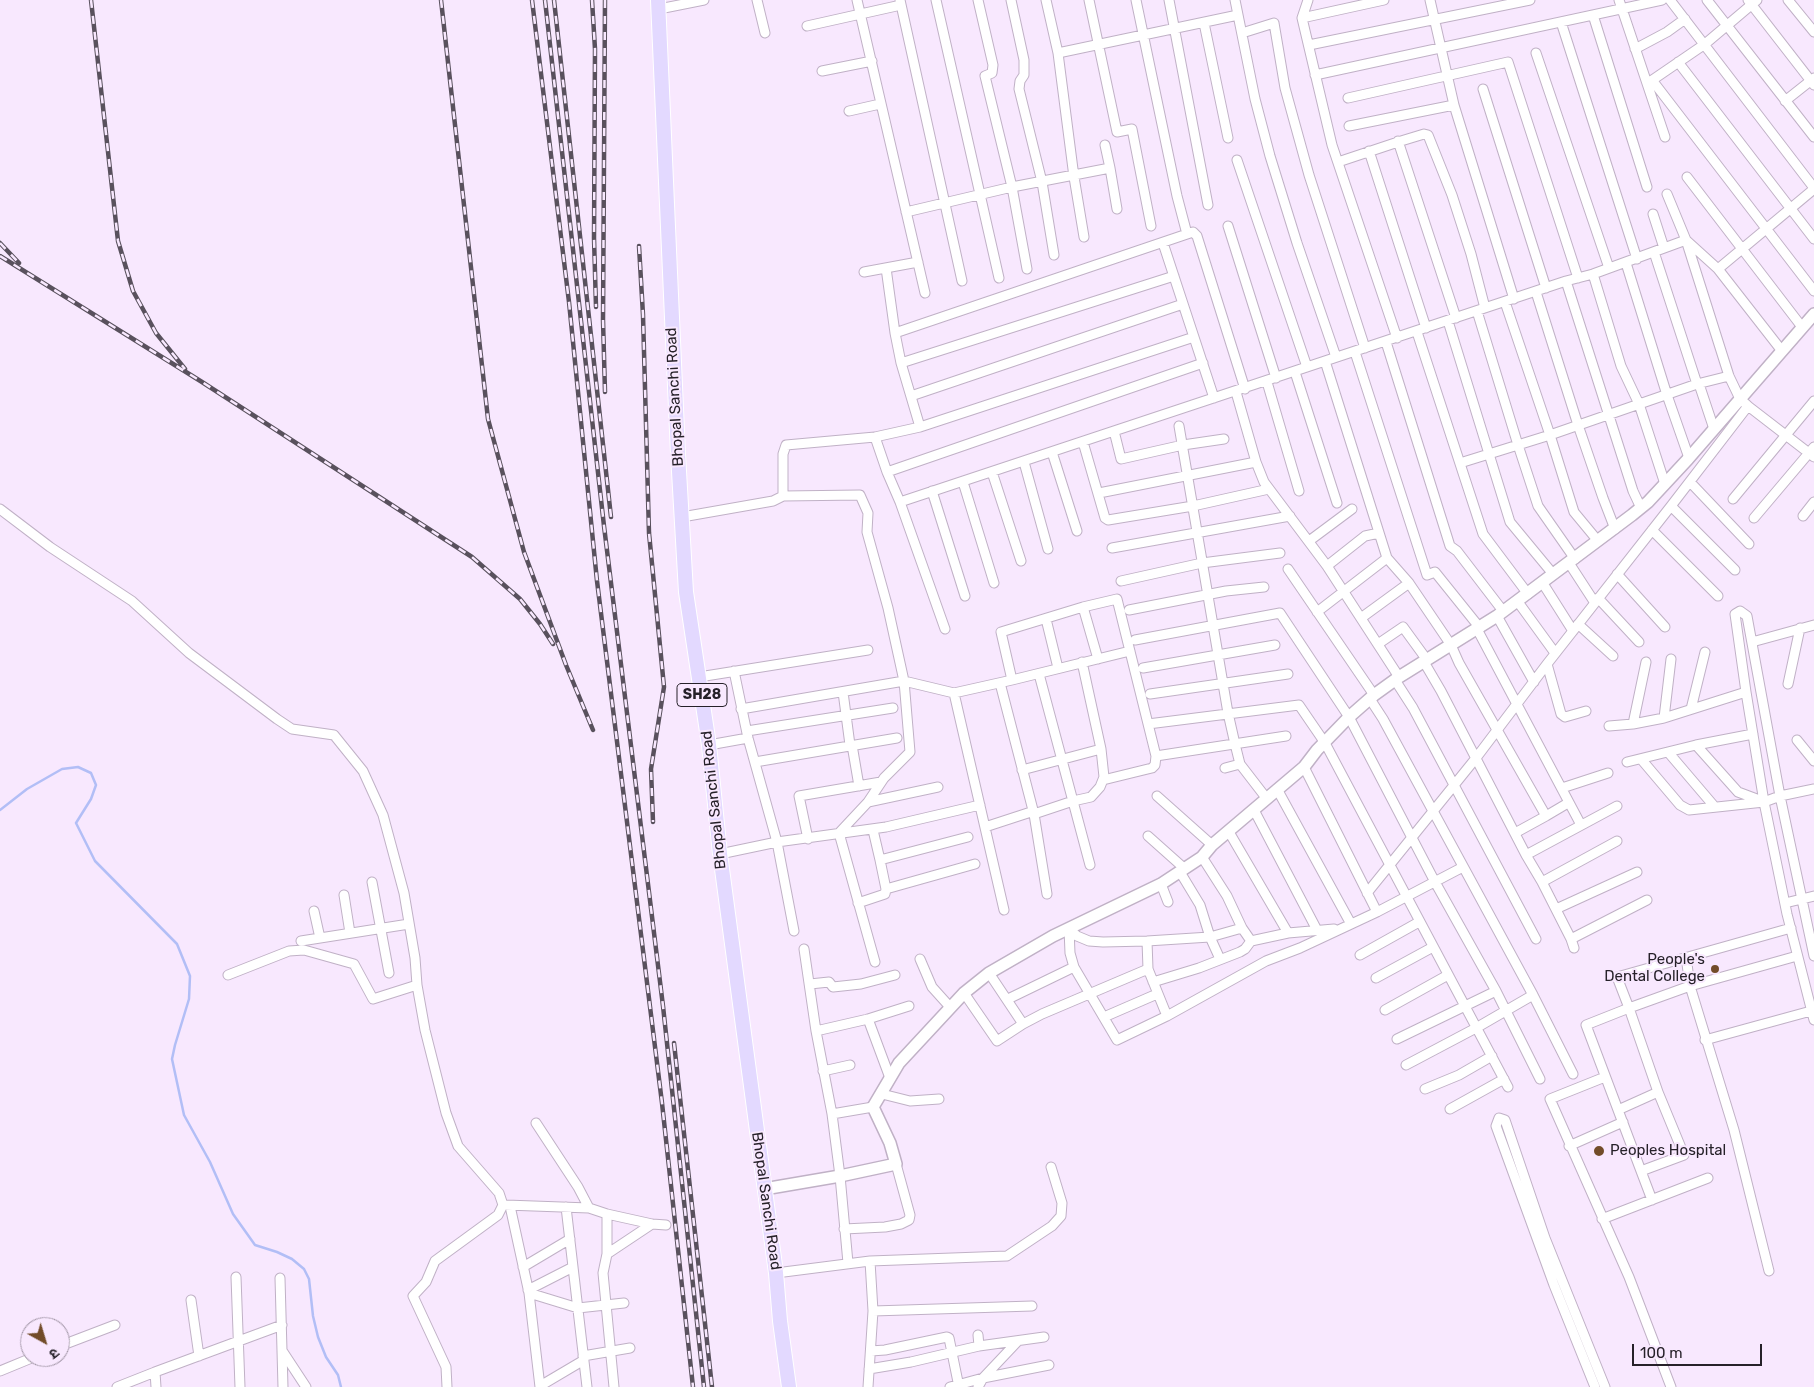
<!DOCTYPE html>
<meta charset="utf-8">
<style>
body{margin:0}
#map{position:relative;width:1814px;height:1387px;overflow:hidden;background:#f8e8fe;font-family:Rubik,"Noto Sans Devanagari",sans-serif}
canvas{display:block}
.north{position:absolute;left:20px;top:1317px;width:50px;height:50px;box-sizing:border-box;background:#f8e8fe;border:1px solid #a498a9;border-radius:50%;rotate:141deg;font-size:14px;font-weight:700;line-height:20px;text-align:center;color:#262129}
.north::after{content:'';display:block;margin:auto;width:18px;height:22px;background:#724c29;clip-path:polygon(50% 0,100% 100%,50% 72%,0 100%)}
.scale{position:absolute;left:1632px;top:1344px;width:130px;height:22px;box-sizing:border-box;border:2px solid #262129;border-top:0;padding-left:6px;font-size:15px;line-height:18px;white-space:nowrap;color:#262129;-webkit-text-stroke:4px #f8e8fe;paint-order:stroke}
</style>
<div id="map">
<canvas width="1814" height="1387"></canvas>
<div class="north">उ</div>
<div class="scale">100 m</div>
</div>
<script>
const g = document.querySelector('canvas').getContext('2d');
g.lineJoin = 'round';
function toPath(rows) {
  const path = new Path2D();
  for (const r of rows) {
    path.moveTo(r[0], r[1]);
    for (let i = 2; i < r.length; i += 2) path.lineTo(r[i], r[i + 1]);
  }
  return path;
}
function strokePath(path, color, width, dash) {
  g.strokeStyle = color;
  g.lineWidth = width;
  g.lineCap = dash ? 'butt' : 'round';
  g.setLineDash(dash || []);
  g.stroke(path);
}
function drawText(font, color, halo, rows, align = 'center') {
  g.font = font + ' Rubik,sans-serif';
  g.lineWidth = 4;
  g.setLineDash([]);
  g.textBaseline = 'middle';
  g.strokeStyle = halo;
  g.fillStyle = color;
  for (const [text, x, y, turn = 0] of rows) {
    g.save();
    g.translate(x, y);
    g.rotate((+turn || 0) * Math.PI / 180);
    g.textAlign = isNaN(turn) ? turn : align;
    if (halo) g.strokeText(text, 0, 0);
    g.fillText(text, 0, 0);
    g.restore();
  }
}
strokePath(toPath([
 [0,810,27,789,62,769,78,767,91,773,96,785,91,799,76,823,95,861,177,944,190,976,189,999,175,1045,172,1059,184,1115,210,1162,233,1214,255,1245,277,1252,292,1259,304,1269,309,1279,313,1316,318,1337,326,1357,338,1375,341,1387]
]), '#b2bef6', 2.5);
const minor = toPath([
 [757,0,765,33],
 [857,0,925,293],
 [900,0,962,281],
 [936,0,999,278],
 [978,0,993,65,992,73,985,76,1012,187,1027,269],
 [1011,0,1024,60,1024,75,1020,81,1019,89,1042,182,1054,255],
 [1046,0,1058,53,1074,177,1084,237],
 [1089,0,1117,132,1132,129,1151,226],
 [1136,0,1177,196,1187,234],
 [1169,0,1208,205],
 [1235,0,1255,99,1270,156,1297,243,1336,357],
 [1308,0,1302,18,1332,145,1397,338],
 [1430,0,1454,105,1514,299],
 [1619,0,1665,137],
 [1670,0,1814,188],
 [1707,0,1814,137],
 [1748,0,1814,85],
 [1788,0,1814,32],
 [659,9,704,0],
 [1593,15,1647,187],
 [1302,18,1384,0],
 [1561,22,1637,259],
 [1204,23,1228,138],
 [807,26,901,5],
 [1242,33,1274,23,1285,88,1309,175,1365,348],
 [1309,45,1530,0],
 [1635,49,1667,32,1685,19],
 [1058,53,1238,15],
 [1536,53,1609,268],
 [1678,62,1814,239],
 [822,71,872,61],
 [1315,75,1662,0],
 [1652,80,1814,291],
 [1648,83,1705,44,1757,0],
 [1483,89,1546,288],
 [1348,98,1508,62,1578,278],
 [1785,101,1814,78],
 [849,111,880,104],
 [1349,126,1454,105],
 [1398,141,1456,318],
 [1369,151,1426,328],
 [1237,160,1307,367],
 [1338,162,1401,141,1424,134,1428,135,1452,195,1471,254,1485,308],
 [1110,168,1117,209],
 [1687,177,1802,327],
 [1667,194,1686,240,1729,376,1740,399,1748,406,1814,457],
 [906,212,1012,187,1110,168,1105,145],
 [1653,214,1664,248],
 [1228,226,1276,378],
 [1163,243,1214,398],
 [1654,252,1697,384],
 [1626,263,1667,395,1689,458],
 [886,268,895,333],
 [1718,269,1814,189],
 [864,272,918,262],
 [1593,274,1621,366,1639,404,1665,484],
 [1566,281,1633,491,1641,508],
 [1536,292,1578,425,1603,498,1615,529],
 [1505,302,1550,435,1574,512,1598,541],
 [1477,311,1518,445,1538,506,1575,559],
 [1448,321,1510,522,1553,574],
 [1417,332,1483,534,1528,594],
 [1386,342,1450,546,1457,551,1503,611],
 [1355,352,1427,575,1435,572,1480,628],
 [1325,361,1387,558,1409,583,1451,645,1459,663,1546,816,1568,803],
 [901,363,1174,276],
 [1295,372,1337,503],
 [1267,382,1299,491],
 [1699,384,1714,429],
 [1236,392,1256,462,1264,482,1327,566,1399,677],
 [911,396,1183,304],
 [1179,426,1228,713,1235,744,1240,764,1267,799],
 [920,427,1194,337],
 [1114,431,1121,459,1183,445,1224,439],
 [875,437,887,472,900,502,945,629],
 [1083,442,1105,518,1108,520,1193,506,1269,489],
 [1052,452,1077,531],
 [1024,462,1048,549],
 [1460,463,1550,435,1697,384,1729,376],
 [887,472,1203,363],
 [992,472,1021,561],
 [963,482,994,583],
 [1690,482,1749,544],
 [932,491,965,596],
 [1099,493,1256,462],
 [783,496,860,495,868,513,867,532,888,608,904,681,910,752,884,778,868,802],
 [1733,499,1814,401],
 [900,502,1566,281,1593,274,1686,240,1718,269,1782,351],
 [1671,506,1735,570],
 [0,509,50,547,132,601,189,653,277,719,292,729,334,735,363,771,383,815,404,893,415,958,417,985,425,1030,446,1113,458,1146,499,1193,503,1205,498,1215,435,1261,426,1282,413,1296,446,1367,447,1387],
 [1803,516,1814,502],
 [682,517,773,501,783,496,783,454,786,445,875,437,920,427,901,363,895,333,1193,232,1197,236,1245,389],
 [1754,518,1814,447],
 [1652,530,1718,596],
 [1309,541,1352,509],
 [1112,548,1290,516],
 [1569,563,1595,603],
 [1327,566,1365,536,1379,533],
 [1288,569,1374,695],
 [1617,574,1665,627],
 [1121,581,1202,563,1280,553],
 [1542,582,1573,631],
 [1598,598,1639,642],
 [1518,602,1555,653],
 [1083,607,1098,659],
 [1129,610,1226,591,1264,587],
 [1317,612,1387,558],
 [1497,616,1534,682],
 [1361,618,1409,583],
 [1046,619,1058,668],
 [1578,624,1613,656],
 [1477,629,1581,825],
 [1135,640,1280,613,1349,717,1435,882,1496,991,1540,1079],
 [1752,642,1814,625],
 [1378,644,1403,627,1427,660],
 [1424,662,1441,691,1526,855,1542,882,1571,939,1574,948],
 [1547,664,1561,714,1565,717,1586,711],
 [1143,668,1275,645],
 [734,671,748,738,777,842,794,931],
 [1039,674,1090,865],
 [699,677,868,650],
 [1012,680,1001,632,1083,607,1117,599,1156,756,1155,765,1152,768,1103,780],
 [1395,680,1413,708,1536,939],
 [1000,683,1034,814,1047,894],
 [1788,684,1800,628],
 [843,692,850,745],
 [954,693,1004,910],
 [1150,694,1288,674],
 [1370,699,1383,719,1533,995,1573,1074],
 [741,709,904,681,954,693,1012,680,1130,651],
 [1691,709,1705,652],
 [1664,718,1671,659],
 [1148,724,1299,705,1325,743,1508,1087],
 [1633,724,1646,662],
 [1609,726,1633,724,1664,718,1746,692],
 [747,731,893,708],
 [1797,740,1814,761],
 [709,745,748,738],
 [852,745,859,786],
 [1696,745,1738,792,1762,801],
 [1668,752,1714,806],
 [1156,756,1286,736],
 [1641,759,1680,805,1689,810,1764,802,1780,796,1814,789],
 [755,762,897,738],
 [1627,762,1696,745,1753,734],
 [1304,767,1377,912],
 [1225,768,1240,764],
 [1022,770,1101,749],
 [1562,788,1608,773],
 [1277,789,1351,924],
 [1157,796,1212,845],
 [1254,810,1317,930],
 [1034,814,1073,801,1091,797,1100,787,1104,777,1101,749,1082,662],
 [985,827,1034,811],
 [873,830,880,860,968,837],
 [1229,832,1288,933],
 [1515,833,1546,816],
 [1148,836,1185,869],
 [808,839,799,796,881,782],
 [720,854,777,842,886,827,980,805],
 [1526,855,1617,806],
 [1202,857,1227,896,1242,928],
 [880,860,886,889,975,864],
 [1180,872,1200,905,1210,937,1220,959],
 [372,882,389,973],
 [1542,882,1617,841],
 [1161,884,1168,902],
 [1367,893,1476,758,1547,664,1671,506,1748,406],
 [344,895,350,933],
 [858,903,885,894,886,889],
 [1785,903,1814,896],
 [1556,909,1637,872],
 [314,911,320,938],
 [1791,928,1617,977,1629,1008,1690,986,1797,956],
 [1069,929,1077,936,1089,941,1103,942,1147,941,1210,937,1242,928,1251,941,1288,933,1334,929],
 [1571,939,1647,900],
 [301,941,409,924],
 [1147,941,1148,969,1167,1016],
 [804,949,816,1031,832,1114,840,1176,848,1263],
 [1360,955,1419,922],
 [1814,956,1780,796,1747,616,1740,611,1735,614,1746,692,1764,802,1787,914,1814,1020],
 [1686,957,1690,986,1734,1130,1769,1271],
 [920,959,932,987,950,1007],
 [875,962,839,833,868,802,938,787],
 [1074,967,1117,1040,1167,1016,1266,961,1300,948,1377,912,1463,867],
 [989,973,1023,1024],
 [228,975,289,951,304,950,354,964,373,999,417,985],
 [1376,978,1433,947],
 [1153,982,1199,968,1240,952,1245,949,1251,941],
 [810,984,829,982,833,987,861,984,895,975],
 [964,993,997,1041,1023,1024,1042,1014,1148,969],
 [1008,999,1074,967,1070,953,1069,929],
 [1385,1010,1448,975],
 [1104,1017,1157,994],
 [868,1019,890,1078],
 [816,1031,868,1019,909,1006],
 [1397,1039,1496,991],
 [1705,1040,1811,1011],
 [1406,1065,1476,1028,1533,995],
 [823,1071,850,1065],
 [1605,1077,1550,1099,1629,1277,1671,1387],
 [1425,1089,1459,1075,1492,1056],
 [882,1094,910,1101,939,1099],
 [1450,1109,1504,1079],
 [1618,1110,1658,1092],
 [832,1114,873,1107],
 [536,1123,578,1187,589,1208],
 [1569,1146,1623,1122],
 [1641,1171,1586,1025,1629,1008,1658,1092,1684,1155,1641,1171,1652,1200],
 [506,1205,589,1208,607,1214,652,1224,666,1225],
 [510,1206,529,1293,540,1387],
 [566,1207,587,1387],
 [607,1214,607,1254,603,1273,614,1387],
 [1602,1219,1708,1178],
 [844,1229,885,1227,901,1224,909,1220,910,1215,896,1164],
 [607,1254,652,1224],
 [523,1267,570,1239],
 [776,1273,870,1261,1007,1256,1052,1226,1061,1216,1062,1203,1051,1167],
 [236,1277,240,1387],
 [280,1278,283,1387],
 [528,1290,573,1267],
 [529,1293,578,1308,624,1303],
 [191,1300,199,1356],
 [873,1311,1032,1306],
 [978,1335,979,1346],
 [60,1346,115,1325],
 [871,1351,885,1350,947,1337,949,1338,959,1387],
 [283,1352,306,1387],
 [583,1356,630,1348],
 [869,1369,911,1362,979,1346,1044,1337],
 [0,1371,34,1357],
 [155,1372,282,1325],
 [540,1386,584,1360],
 [117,1387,155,1372,156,1387],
 [868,1387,873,1311,870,1261],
 [950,1387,983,1378,1049,1365],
 [978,1387,983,1378,1017,1342],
 [1595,1387,1554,1285,1496,1126,1499,1118,1505,1120,1545,1238,1605,1387]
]);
const tertiary = toPath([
 [764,1189,840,1176,896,1164,890,1143,873,1107,899,1063,964,993,989,973,1053,936,1161,884,1202,857,1212,845,1304,767,1317,750,1349,717,1374,695,1399,677,1497,616,1632,515,1648,502,1688,459,1814,314]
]);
const primary = toPath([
 [658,0,678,454,686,592,709,745,720,854,776,1273,780,1321,789,1387]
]);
strokePath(minor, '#c0b1c6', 11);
strokePath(tertiary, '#c0b1c6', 14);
strokePath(primary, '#fff', 16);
strokePath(minor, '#fff', 9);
strokePath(tertiary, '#fff', 11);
strokePath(primary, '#e3d9ff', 14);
const rail = toPath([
 [91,0,118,241,133,291,156,333,185,369],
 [441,0,488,419,524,552,566,665,593,730],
 [532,0,569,302,597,581,662,1103,693,1387],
 [545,0,604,526,663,1006,704,1387],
 [554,0,611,517],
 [592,0,595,49,594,238,596,307],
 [0,243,19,263],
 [639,246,643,315,649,533,664,687,651,769,653,822],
 [0,256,202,382,472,557,520,599,540,624,553,644],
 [605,392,603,320,605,0],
 [674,1043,712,1387]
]);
strokePath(rail, '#59515d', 4.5);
strokePath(rail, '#f8e8fe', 2.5, [8]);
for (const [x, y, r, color] of [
 [1715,969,5,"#724c29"],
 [1599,1151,6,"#724c29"]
]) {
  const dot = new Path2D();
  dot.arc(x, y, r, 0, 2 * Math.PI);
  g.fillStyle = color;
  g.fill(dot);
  strokePath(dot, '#f8e8fe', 2);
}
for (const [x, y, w] of [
 [702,695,50]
]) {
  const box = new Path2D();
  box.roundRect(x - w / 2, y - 11.5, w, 23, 4);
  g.fillStyle = '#f8e8fe';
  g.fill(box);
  strokePath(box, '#262129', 1);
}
drawText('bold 14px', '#262129', null, [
 ["SH28",702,695]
]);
drawText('15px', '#262129', '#f8e8fe', [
 ["Bhopal Sanchi Road",675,397,-93],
 ["Bhopal Sanchi Road",714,800,-96],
 ["Bhopal Sanchi Road",766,1201,82]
]);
drawText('15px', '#262129', '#f8e8fe', [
 ["People's",1705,960],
 ["Dental College",1705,977],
 ["Peoples Hospital",1610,1151,"left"]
], 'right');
</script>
